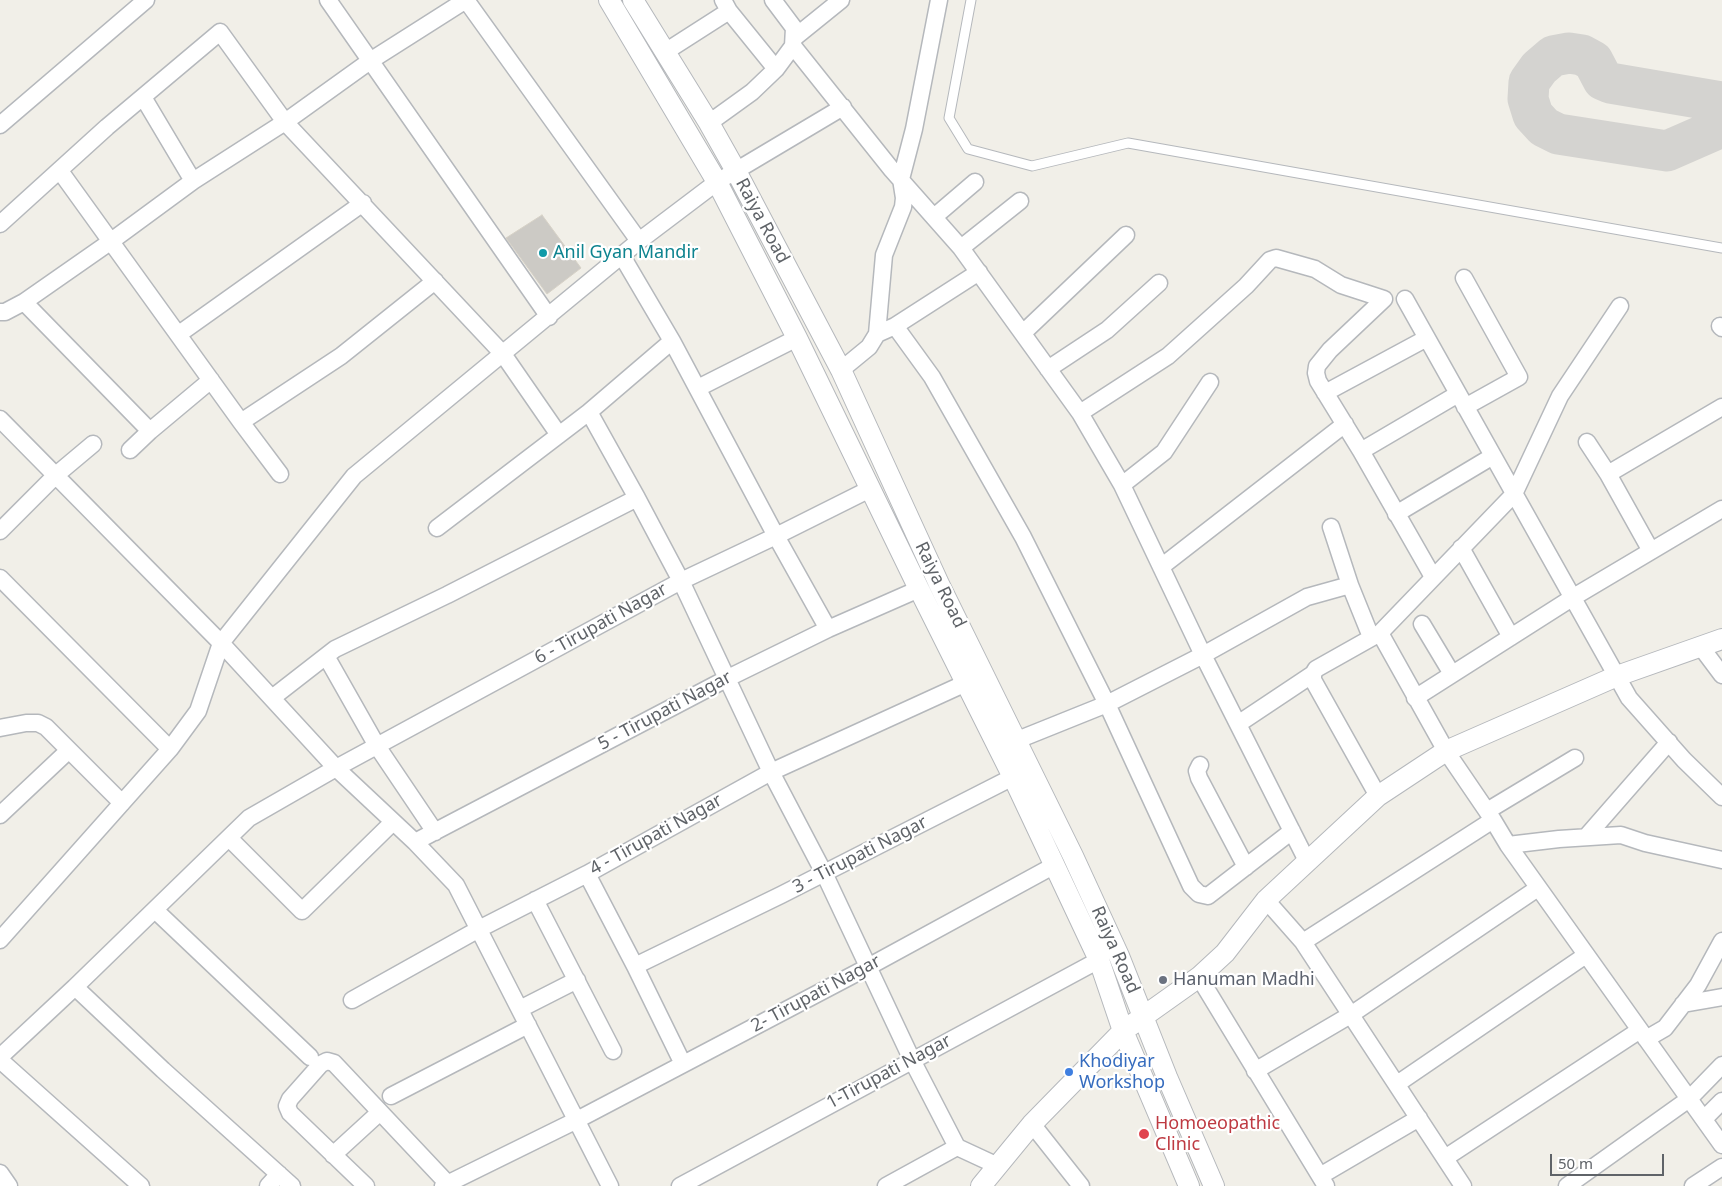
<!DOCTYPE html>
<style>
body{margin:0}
#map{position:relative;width:1722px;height:1186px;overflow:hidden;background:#f1efe8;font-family:"Noto Sans",sans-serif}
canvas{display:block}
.scale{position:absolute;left:1550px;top:1154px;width:114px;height:22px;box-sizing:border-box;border:2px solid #5f6368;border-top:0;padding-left:6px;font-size:15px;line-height:18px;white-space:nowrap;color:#5f6368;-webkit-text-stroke:4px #fff;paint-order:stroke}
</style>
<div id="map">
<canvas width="1722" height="1186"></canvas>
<div class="scale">50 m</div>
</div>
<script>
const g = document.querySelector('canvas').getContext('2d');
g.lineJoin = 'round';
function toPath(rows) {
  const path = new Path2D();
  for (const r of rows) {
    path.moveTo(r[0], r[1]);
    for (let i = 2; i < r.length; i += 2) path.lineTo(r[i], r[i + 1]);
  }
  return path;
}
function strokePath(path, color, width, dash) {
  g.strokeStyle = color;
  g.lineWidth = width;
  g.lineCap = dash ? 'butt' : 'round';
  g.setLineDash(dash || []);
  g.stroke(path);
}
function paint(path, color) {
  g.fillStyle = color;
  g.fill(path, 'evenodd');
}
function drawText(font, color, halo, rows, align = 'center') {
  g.font = font + ' "Noto Sans",sans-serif';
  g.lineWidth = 4.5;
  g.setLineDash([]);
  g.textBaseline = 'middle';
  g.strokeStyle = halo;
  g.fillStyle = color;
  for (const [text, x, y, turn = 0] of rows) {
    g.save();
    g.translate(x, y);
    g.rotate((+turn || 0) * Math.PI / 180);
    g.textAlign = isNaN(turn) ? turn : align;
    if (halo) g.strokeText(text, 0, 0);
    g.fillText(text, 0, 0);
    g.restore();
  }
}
strokePath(toPath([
 [1722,102,1610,83,1603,80,1593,61,1582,55,1569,53,1553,56,1539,68,1529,82,1528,99,1533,115,1544,127,1558,134,1667,151,1722,127]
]), '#d4d3d0', 41);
const building = toPath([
 [542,215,581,268,547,294,506,238,542,215]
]);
paint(building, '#cccac5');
strokePath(building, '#d6d1c6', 1);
const service = toPath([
 [971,0,949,118,968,149,1032,166,1128,143,1722,248]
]);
const minor = toPath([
 [328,0,549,317],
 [466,0,639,241],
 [723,0,729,11,776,69],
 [794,38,841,0],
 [793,46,892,170,961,248,1080,413,1122,485,1203,655,1307,861],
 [665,52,729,11],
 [143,97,193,181],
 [709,123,752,92,776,69,793,46,794,28,773,0],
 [0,125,146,0],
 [60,171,241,422,280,474],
 [934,217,975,182],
 [0,224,107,127,220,32,285,122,503,354,559,435],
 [961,248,1020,201],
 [622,256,672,341,776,536,828,629],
 [1464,278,1519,377,1465,407],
 [1405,299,1629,698,1684,760,1722,797],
 [24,302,150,431],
 [1620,306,1560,396,1514,494,1380,633,1446,751,1493,820,1508,845,1722,1145],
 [0,312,5,312,24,302,110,242,193,181,285,122,370,61,466,0],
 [895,326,979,272],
 [1720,326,1722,328],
 [1023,333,1126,235],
 [179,334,363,203],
 [877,334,895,326,932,377,1023,537,1107,704,1191,886,1199,894,1208,896,1292,831],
 [1048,369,1107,330,1159,283],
 [841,370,869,347,877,334,884,255,903,207,904,198,901,179,914,129,939,0],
 [698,388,797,338],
 [1325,393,1427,338],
 [1080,413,1168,356,1246,286,1270,260,1276,258,1315,269,1341,285,1384,299,1330,350,1317,366,1316,373,1318,381,1361,451,1458,394],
 [0,419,221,643,336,768,415,842,456,885,610,1186],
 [241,422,341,356,435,281],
 [1587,442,1608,474],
 [130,450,150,431,211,380],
 [1361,451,1433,577],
 [1122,485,1164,452,1210,382],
 [637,498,589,412,672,341],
 [1396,514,1493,456],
 [1331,527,1350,585],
 [437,528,589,412],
 [0,531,56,475,93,444],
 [1461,548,1511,637],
 [1651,551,1608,474,1722,407],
 [1161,567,1345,424],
 [0,578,170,749],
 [1422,624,1452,674],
 [1701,647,1722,675],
 [326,656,377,746,435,832],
 [272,698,335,649,447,595,637,498,681,581,771,772,824,873,912,1060,957,1147,998,1166],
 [1415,698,1572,598,1722,509],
 [1238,724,1313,674],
 [0,728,26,723,38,723,46,727,122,803],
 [1005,745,1107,704,1203,655,1307,597,1350,585,1371,637],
 [1200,765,1197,771,1199,778,1246,867],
 [1378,796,1313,680,1313,674,1316,669,1380,633],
 [1487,811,1575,758],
 [0,815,68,751],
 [1586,837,1669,742],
 [229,838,302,911,393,822],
 [415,842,728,678,828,629,919,589],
 [1508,845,1559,839,1621,835,1645,843,1722,860],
 [587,874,635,966,683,1064],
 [535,900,613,1051],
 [1266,900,1303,942,1493,820],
 [155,910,310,1057],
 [0,940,170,749,198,711,221,643,354,476,639,241,717,182,843,107],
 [1303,942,1463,1186],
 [635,966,781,895,1013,777],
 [1199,977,1326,1186],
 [352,1000,479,929,587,874,771,772,966,683],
 [1683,1004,1722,997],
 [520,1009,577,980],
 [1646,1039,1665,1028,1698,985,1722,941],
 [0,1057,75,987],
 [0,1060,141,1186],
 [1255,1071,1352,1014,1538,888],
 [1397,1084,1586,955],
 [391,1096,528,1025],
 [1704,1119,1722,1101],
 [1032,1124,1081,1186],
 [333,1155,380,1112],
 [1445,1158,1640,1030],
 [0,1173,9,1186],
 [1320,1176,1419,1118],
 [268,1186,279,1174],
 [292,1186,163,1070,75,987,249,818,336,768,681,581,776,536,870,489],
 [366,1186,290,1113,287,1106,290,1099,321,1064,327,1061,334,1063,448,1184],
 [443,1186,577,1120,868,967,1055,865],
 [680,1186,1099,960],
 [886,1186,957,1147],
 [1567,1186,1689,1099,1722,1065],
 [1693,1186,1722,1167]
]);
const tertiary = toPath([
 [609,0,717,182,797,338,919,589,1013,777,1099,960,1123,1031,1189,1186],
 [633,0,709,123,736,171,841,370,939,584,1073,856,1119,956,1167,1077,1214,1186],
 [981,1186,1032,1124,1123,1031,1199,977,1225,953,1266,900,1378,796,1446,751,1617,676,1722,639]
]);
strokePath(service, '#b5b8bc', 11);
strokePath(minor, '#b5b8bc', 19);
strokePath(tertiary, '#b5b8bc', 22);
strokePath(service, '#fff', 9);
strokePath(minor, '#fff', 16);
strokePath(tertiary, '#fff', 20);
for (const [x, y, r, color] of [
 [543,253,5,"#0f9aa8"],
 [1163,980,5,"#6b7280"],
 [1069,1072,5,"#3f7fe0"],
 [1144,1134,6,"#e0444e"]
]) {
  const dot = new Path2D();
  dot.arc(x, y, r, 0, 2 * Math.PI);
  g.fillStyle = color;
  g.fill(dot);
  strokePath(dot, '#fff', 2);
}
drawText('18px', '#5f6368', '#fff', [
 ["Raiya Road",762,221,62],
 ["Raiya Road",940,585,64],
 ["6 - Tirupati Nagar",601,624,-29],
 ["5 - Tirupati Nagar",665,711,-28],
 ["4 - Tirupati Nagar",656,835,-29],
 ["3 - Tirupati Nagar",860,855,-27],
 ["Raiya Road",1115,950,66],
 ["2- Tirupati Nagar",816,994,-28],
 ["1-Tirupati Nagar",889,1072,-28]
]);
drawText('18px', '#0d838f', '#fff', [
 ["Anil Gyan Mandir",553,253]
], 'left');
drawText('18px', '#5b616d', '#fff', [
 ["Hanuman Madhi",1173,980]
], 'left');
drawText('18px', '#366cbe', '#fff', [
 ["Khodiyar",1079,1062],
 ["Workshop",1079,1083]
], 'left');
drawText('18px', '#be3a42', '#fff', [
 ["Homoeopathic",1155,1124],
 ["Clinic",1155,1145]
], 'left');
</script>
